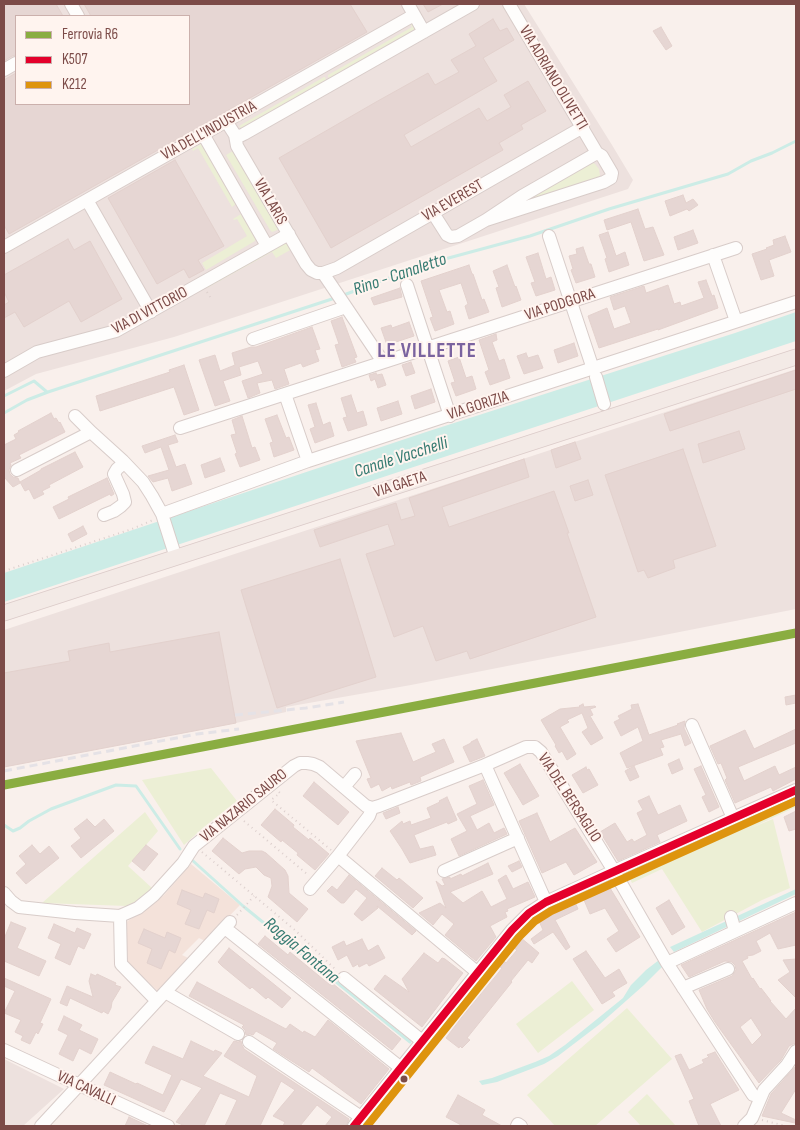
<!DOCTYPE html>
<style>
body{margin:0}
#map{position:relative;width:800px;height:1130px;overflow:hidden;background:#f9f0ec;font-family:"Sofia Sans Condensed",sans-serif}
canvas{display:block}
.frame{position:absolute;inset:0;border:5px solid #7c4b48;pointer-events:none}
.legend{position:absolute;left:15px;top:15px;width:175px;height:90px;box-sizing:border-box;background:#fff4ef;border:1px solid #cbb0ac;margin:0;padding:6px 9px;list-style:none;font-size:15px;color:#7c4b48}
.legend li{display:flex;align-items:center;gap:10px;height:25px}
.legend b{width:25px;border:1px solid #cbb0ac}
</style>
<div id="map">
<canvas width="800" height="1130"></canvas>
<div class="frame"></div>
<ul class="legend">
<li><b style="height:6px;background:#8aad41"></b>Ferrovia R6</li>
<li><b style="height:6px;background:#e4002b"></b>K507</li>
<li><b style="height:6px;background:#de940e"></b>K212</li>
</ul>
</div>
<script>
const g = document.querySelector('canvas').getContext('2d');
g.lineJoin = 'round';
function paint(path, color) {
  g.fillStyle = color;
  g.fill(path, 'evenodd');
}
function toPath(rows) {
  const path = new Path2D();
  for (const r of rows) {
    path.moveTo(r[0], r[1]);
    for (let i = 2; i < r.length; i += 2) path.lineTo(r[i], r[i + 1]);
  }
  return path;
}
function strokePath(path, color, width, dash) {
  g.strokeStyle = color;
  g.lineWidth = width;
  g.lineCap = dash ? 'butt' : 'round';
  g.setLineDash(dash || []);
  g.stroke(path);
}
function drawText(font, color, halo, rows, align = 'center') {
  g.font = font + ' "Sofia Sans Condensed",sans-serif';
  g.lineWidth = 4;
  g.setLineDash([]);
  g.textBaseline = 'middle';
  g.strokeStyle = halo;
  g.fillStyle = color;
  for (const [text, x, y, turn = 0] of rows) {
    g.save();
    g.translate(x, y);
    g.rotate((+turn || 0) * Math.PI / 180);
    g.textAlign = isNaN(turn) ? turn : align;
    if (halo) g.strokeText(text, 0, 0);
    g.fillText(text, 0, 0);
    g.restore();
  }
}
paint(toPath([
 [191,864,240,905,205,941,199,938,182,955,190,959,159,992,128,964,125,923,164,895]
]), '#f4e2da');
paint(toPath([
 [4,4,524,4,612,145,633,180,628,189,174,337,36,374,4,391],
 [16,16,189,16,189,104,16,104],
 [796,369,796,609,411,685,286,707,286,712,236,723,4,767,4,630],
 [4,1059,64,1089,23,1126,4,1126]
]), '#ede1de');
paint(toPath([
 [410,24,412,24,415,29,330,78,328,77,328,75,412,27],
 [324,77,325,77,326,80,241,128,239,126],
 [201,144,236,204,232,207,198,148,193,151,192,149],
 [233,151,279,229,275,231,272,232,270,230,226,155],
 [591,162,595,164,599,169,600,176,600,178,530,200,529,199],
 [241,214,255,238,255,241,206,270,202,263,247,236,237,219,234,220,233,219],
 [287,240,292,249,276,258,272,252,207,288,206,286],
 [211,768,237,801,204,827,184,845,142,780],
 [796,800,796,807,751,828,773,819,790,888,762,900,702,932,662,869,632,883,629,877,630,875,633,873],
 [145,812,158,831,128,866,152,888,143,898,127,906,42,903],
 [572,981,594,1010,538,1053,516,1024],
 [627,1008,672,1059,595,1126,555,1126,527,1095],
 [647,1094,676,1126,641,1126,628,1112]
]), '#ecefd5');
paint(toPath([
 [796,312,796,341,4,602,4,573,426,432,735,333],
 [796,889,796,894,674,952,670,947],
 [659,960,663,966,644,985,600,1024,558,1056,544,1064,497,1082,482,1085,479,1081,492,1078,535,1062,549,1056,565,1045,623,998,631,985,646,970]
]), '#ccece6');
strokePath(toPath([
 [341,296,430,263,530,236,609,209,728,174,751,161,772,153,796,141],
 [4,396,34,381,47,392],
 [4,413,27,400,48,392,335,298],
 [4,825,13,831,20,828,29,821,51,809,116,785,136,786,180,849],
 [192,860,243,906,410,1042]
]), '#ccece6', 3);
const building = toPath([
 [4,4,56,4,63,16,16,16,16,55,12,56,4,61,4,4],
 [84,4,350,4,367,32,9,234,4,225,4,80,16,73,16,104,189,104,189,16,91,16,84,4],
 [423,4,443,4,428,12,423,4],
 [493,19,500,31,507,28,514,40,483,58,497,81,404,135,411,147,479,108,487,121,511,107,504,95,528,81,546,111,521,125,523,129,499,143,503,150,331,248,279,158,376,102,428,73,435,85,459,72,451,60,476,46,469,34,493,19],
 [661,27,672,46,666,50,653,31,661,27],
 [175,160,224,246,198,260,204,270,189,278,184,269,157,284,108,198,175,160],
 [683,195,686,203,693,199,698,205,689,211,687,209,670,216,665,201,683,195],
 [638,209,645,229,653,227,664,255,644,261,631,222,607,230,604,220,638,209],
 [693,230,698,243,678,250,674,237,693,230],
 [608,232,616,256,625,252,629,265,609,272,605,259,607,258,599,235,608,232],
 [785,236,791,252,769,260,774,276,761,280,752,254,767,249,766,248,774,245,773,240,785,236],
 [68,239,74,250,90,241,122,299,81,322,69,301,24,327,15,312,4,318,4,305,9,302,4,292,4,275,68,239],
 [583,247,589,264,591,264,595,277,576,283,571,270,573,269,569,256,577,254,576,249,583,247],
 [538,253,546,279,551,277,555,290,536,296,531,283,535,282,526,257,538,253],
 [469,265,472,274,473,274,482,300,484,299,489,312,469,319,465,306,468,304,461,283,439,290,447,312,450,311,454,324,435,331,430,318,433,317,421,281,469,265],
 [507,265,515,287,516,286,521,300,502,307,496,288,499,287,493,271,507,265],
 [706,280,712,296,714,295,718,308,658,330,658,329,599,348,588,316,607,308,614,329,631,323,625,306,614,310,610,297,644,286,646,293,668,285,674,304,680,302,681,306,704,298,698,282,706,280],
 [400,288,402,297,374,305,371,298,400,288],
 [342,317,357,357,354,358,356,362,342,367,335,345,339,344,331,321,342,317],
 [409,322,414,336,387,345,381,328,391,325,392,328,409,322],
 [312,327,320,349,315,350,319,361,303,367,301,363,284,369,289,384,275,389,272,380,257,383,260,393,248,398,242,381,263,374,258,361,239,367,241,375,223,381,230,401,215,406,199,360,215,355,220,371,235,365,232,353,251,347,256,347,312,327],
 [496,334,497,340,492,342,499,361,504,359,510,378,490,385,485,372,489,370,479,340,496,334],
 [574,343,578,356,558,363,554,350,574,343],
 [526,353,528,358,538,355,543,368,524,374,517,356,526,353],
 [459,357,466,378,472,376,476,389,456,396,451,383,455,382,448,361,459,357],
 [411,362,415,373,406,376,402,365,411,362],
 [184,365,199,410,184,415,174,387,100,411,96,396,170,372,169,370,184,365],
 [796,370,796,389,670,431,664,414,796,370],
 [376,373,377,375,382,374,386,385,378,388,375,379,371,381,369,375,376,373],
 [431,389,435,402,415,409,411,396,431,389],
 [351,395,357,413,363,411,367,425,348,431,343,418,347,417,341,398,351,395],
 [398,401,402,414,381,421,377,408,398,401],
 [316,403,323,425,330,422,334,436,315,443,310,429,315,427,308,405,316,403],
 [51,413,54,419,56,418,59,423,60,422,65,432,19,455,21,458,10,463,11,465,9,470,10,474,13,477,18,478,20,483,13,487,4,477,4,445,16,439,14,435,19,432,18,431,51,413],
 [277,415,286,438,289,437,294,450,274,457,270,443,273,442,265,419,277,415],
 [242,416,252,448,255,447,260,460,240,467,235,454,237,453,231,435,236,434,232,420,242,416],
 [739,431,745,449,703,463,698,444,739,431],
 [175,435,178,442,168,445,176,467,185,464,192,484,172,491,168,478,153,482,148,476,169,470,161,447,145,453,142,446,175,435],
 [575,442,581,459,556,468,551,450,575,442],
 [683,449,716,546,673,560,675,568,648,578,644,570,638,572,605,475,683,449],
 [75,452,83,467,49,485,50,487,42,491,44,494,34,499,29,489,25,491,20,482,41,470,41,469,75,452],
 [220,458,225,471,205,478,201,465,220,458],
 [524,459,529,477,442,507,449,527,554,491,569,533,567,533,596,617,470,659,467,651,436,661,423,626,394,637,366,554,395,545,388,524,320,547,314,530,396,503,401,520,415,516,409,498,524,459],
 [107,478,114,494,111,496,110,494,59,519,53,507,69,499,68,497,107,478],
 [588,480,593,495,575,501,570,486,588,480],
 [83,526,87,534,72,542,68,534,83,526],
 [340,559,376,677,277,708,241,590,340,559],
 [219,632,236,723,4,767,4,673,70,661,68,651,109,643,110,652,219,632],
 [796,695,796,703,786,705,785,697,796,695],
 [583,704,584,707,595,706,596,707,590,709,593,715,590,716,603,738,591,745,582,732,588,728,582,713,567,720,569,722,560,727,576,754,567,760,562,751,559,753,555,746,556,745,541,720,560,709,580,707,579,706,583,704],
 [638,704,649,735,678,725,677,724,685,721,684,728,691,743,685,746,681,734,661,740,664,747,660,748,663,755,627,768,620,753,643,741,638,727,621,736,614,722,620,719,618,716,632,709,631,705,638,704],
 [796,729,796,743,738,767,744,781,775,766,779,775,796,767,796,779,773,791,771,787,735,803,725,780,727,778,721,763,718,764,710,746,745,730,754,749,796,729],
 [401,733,413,762,436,752,432,744,444,739,454,762,420,777,421,781,411,785,410,782,392,789,391,786,382,791,379,784,371,788,367,779,371,778,356,741,401,733],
 [477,739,485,756,470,762,463,747,471,743,471,742,477,739],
 [679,759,683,769,672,774,668,764,679,759],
 [520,764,539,796,523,805,504,773,520,764],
 [634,766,639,777,630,781,625,771,634,766],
 [701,766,719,807,709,812,702,797,706,795,694,769,701,766],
 [586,767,587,770,589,769,598,785,583,793,572,775,586,767],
 [483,780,494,805,470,816,477,830,489,823,494,833,504,828,507,834,459,856,451,839,467,831,457,814,477,804,469,786,483,780],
 [314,782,349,812,338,825,303,796,314,782],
 [649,796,658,815,680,805,687,821,657,835,660,842,618,861,600,832,615,823,627,842,632,839,634,842,647,835,637,813,643,810,638,801,649,796],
 [447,797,457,820,448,824,447,822,414,835,420,849,433,846,436,855,410,863,402,849,390,831,402,821,403,824,410,821,411,825,431,818,427,808,440,802,439,801,447,797],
 [398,807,400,813,386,819,383,813,398,807],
 [275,809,294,825,293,827,309,840,310,838,329,854,315,870,297,855,298,853,282,840,281,842,261,825,275,809],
 [796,811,796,829,789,831,784,817,796,811],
 [537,813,550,842,575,828,597,862,574,875,566,862,542,873,519,821,537,813],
 [87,819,95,827,104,819,114,831,81,858,71,846,81,838,74,829,87,819],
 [223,838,242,853,249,851,262,851,266,853,285,870,288,876,289,893,308,909,297,922,268,897,272,886,271,878,264,875,256,867,245,869,239,874,212,851,223,838],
 [32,845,40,854,49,846,59,858,26,884,16,873,26,864,19,856,32,845],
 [146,845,158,854,144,871,132,861,146,845],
 [519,861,522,867,512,872,508,866,519,861],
 [488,863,493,874,450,892,463,903,482,891,491,907,507,899,498,880,506,875,513,889,528,882,535,897,507,909,508,911,505,912,507,917,490,926,496,937,476,961,445,935,454,924,442,914,433,925,419,913,440,903,446,908,436,881,442,886,445,885,442,879,450,877,450,879,461,874,462,876,488,863],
 [382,868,397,880,399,878,423,898,413,908,375,876,382,868],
 [349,875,416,931,412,935,377,906,378,908,362,921,354,914,367,898,356,889,344,903,341,903,327,891,332,886,337,890,349,875],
 [610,888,640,937,616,952,607,939,619,931,605,908,590,914,584,900,610,888],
 [182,890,203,898,205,893,219,899,214,913,207,910,199,929,185,924,191,910,177,904,182,890],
 [669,900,685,927,672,935,656,908,669,900],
 [575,902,578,909,555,920,570,947,566,950,553,932,534,944,531,939,543,930,539,921,545,916,575,902],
 [796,912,796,945,778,949,770,933,756,941,761,951,753,955,747,956,748,958,742,961,752,979,753,978,760,989,761,988,771,1001,770,1001,786,1019,796,1008,796,1043,793,1044,789,1046,781,1060,759,1083,715,1022,707,1009,699,990,732,976,736,970,735,965,732,962,725,961,689,977,681,965,796,912],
 [751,1018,762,1035,752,1045,740,1027,751,1018],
 [11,922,26,928,17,948,46,961,39,976,4,961,4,939,11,922],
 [54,924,75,933,77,928,91,934,84,949,78,946,70,965,55,958,61,944,48,938,54,924],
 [144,929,165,938,167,932,181,938,175,953,169,950,161,969,147,963,152,949,138,943,144,929],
 [265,936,288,955,290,952,330,985,332,983,401,1039,392,1050,258,944,265,936],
 [520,937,539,953,532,963,528,960,511,981,512,982,467,1038,470,1040,462,1048,460,1046,459,1048,446,1038,462,1017,499,972,502,968,500,967,504,961,506,963,517,950,512,947,520,937],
 [362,939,368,951,378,945,385,958,369,966,367,963,359,967,358,964,353,967,347,955,338,960,332,947,344,941,346,946,362,939],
 [229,948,291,998,282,1008,268,997,266,999,252,987,250,989,222,966,218,962,229,948],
 [586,951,605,978,619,969,627,983,612,992,615,996,602,1004,573,959,586,951],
 [424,953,438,963,442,958,445,959,463,973,422,1027,374,989,385,975,409,992,402,979,424,953],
 [796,959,796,998,778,980,790,972,783,960,796,959],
 [91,974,96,976,97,974,116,983,115,985,121,987,112,1002,111,1008,108,1014,103,1011,102,1013,70,998,67,1006,60,1003,67,986,93,997,89,981,91,974],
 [4,978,51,999,40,1023,43,1024,38,1034,36,1032,30,1044,21,1040,23,1036,15,1032,21,1020,4,1013,15,991,4,986,4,978],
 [197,982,286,1029,290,1024,303,1033,304,1031,315,1037,328,1020,389,1069,361,1104,312,1068,309,1072,273,1049,277,1043,256,1031,253,1035,250,1034,246,1035,245,1030,242,1027,244,1025,189,996,197,982],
 [64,1016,82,1025,79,1030,98,1039,91,1054,79,1048,73,1061,59,1054,68,1035,58,1030,64,1016],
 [191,1041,214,1052,215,1050,222,1053,203,1076,249,1097,257,1076,224,1056,234,1041,238,1042,241,1041,242,1045,244,1049,349,1119,346,1126,325,1126,332,1117,317,1105,300,1126,283,1126,285,1122,273,1116,295,1090,281,1081,260,1126,225,1126,237,1100,220,1093,204,1126,185,1126,176,1122,202,1088,181,1079,164,1112,104,1085,110,1072,136,1084,137,1083,163,1095,172,1075,145,1063,150,1052,153,1046,183,1059,191,1041],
 [715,1052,739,1090,710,1104,721,1126,699,1126,689,1101,694,1099,675,1056,681,1054,689,1070,704,1063,702,1060,709,1057,707,1055,715,1052],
 [796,1066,796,1089,781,1113,796,1120,795,1123,762,1116,771,1094,796,1066],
 [458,1095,485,1110,482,1115,502,1126,463,1126,446,1117,458,1095],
 [129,1117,148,1126,125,1126,129,1117]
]);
paint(building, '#e6d6d3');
strokePath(building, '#e3d1cd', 1);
const minor = toPath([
 [71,4,78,16],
 [408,4,424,32],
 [4,70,16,63],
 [226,121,235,135,237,146,306,264,311,270,317,273,323,273,337,268,583,127],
 [203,134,267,246],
 [235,135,240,136,244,134,473,4],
 [87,200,151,312],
 [433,213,447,235,451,237,458,236,486,220,522,196,597,153],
 [486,220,604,182,611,178,612,173,602,156,597,153,509,4],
 [549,236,593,369],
 [4,247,414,15],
 [713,255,736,321],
 [323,273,346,307],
 [407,285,450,416],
 [253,339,346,307,383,362],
 [4,371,37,352,116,331,289,234],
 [596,377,604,404],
 [285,394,308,461],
 [75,416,91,432,123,461,143,482,152,496,162,514,176,558],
 [180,428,736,248],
 [17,470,91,432],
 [162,514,308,461,796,302],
 [104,515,114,511,121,506,125,502,123,494,114,474,117,469,124,463],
 [692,725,733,818],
 [485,765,546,902],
 [344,787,355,774],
 [372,808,379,806,485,765,526,747,535,747,541,752,614,871,667,963,753,1095],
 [372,808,369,816,338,856,478,973],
 [444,871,518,838],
 [310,889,338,856],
 [4,893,11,901,19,907,75,913,120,916,121,964,157,1001],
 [120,916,138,908,154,895,183,863,194,846,294,766,300,763,307,763,313,764,320,767,366,806,372,808],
 [731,917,735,931],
 [225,928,401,1068],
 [667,963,796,903],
 [344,978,422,1041],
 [683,988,728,969],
 [165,992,238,1034],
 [249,1042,361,1117],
 [4,1050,168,1126],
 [41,1126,230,922],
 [354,1126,512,930,529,913,546,902,614,871,796,790],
 [517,1126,518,1124,521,1126],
 [744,1126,752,1118,764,1090,787,1065,796,1051]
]);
const major = toPath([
 [4,613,796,357]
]);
strokePath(minor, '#d8ccc9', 14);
strokePath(major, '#dbcbc9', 17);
strokePath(toPath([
 [207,292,212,300],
 [4,571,132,529,153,520],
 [279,792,280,793,271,800,331,850],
 [244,821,307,874],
 [202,852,296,931,337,971],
 [237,915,254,896],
 [762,1120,786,1126]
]), '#dccfcd', 2, [1, 4]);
strokePath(minor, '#fefdfc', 12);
strokePath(major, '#f3eae6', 15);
strokePath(toPath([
 [235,715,306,708,344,702],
 [4,771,197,734,239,729]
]), '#e5e2e6', 3, [8, 5]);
strokePath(toPath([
 [354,1126,512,930,529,913,546,902,796,790]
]), '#e4002b', 8);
strokePath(toPath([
 [367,1126,519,937,535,921,551,911,796,801]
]), '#de940e', 8);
strokePath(toPath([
 [4,785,796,633]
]), '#8aad41', 9);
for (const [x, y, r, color] of [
 [404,1079,4.5,"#7c4b48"]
]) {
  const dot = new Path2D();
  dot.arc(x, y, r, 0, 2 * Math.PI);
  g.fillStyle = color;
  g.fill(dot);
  strokePath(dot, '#fff4ef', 2);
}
drawText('16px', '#7c4b48', '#fff4ef', [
 ["VIA ADRIANO OLIVETTI",553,78,59],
 ["VIA DELL'INDUSTRIA",209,131,-29],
 ["VIA EVEREST",453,201,-30],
 ["VIA LARIS",270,202,60],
 ["VIA PODGORA",560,305,-18],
 ["VIA DI VITTORIO",150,311,-28],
 ["VIA GORIZIA",478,406,-18],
 ["VIA GAETA",400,485,-18],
 ["VIA DEL BERSAGLIO",569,798,57],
 ["VIA NAZARIO SAURO",244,806,-39],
 ["VIA CAVALLI",86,1089,25]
]);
drawText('italic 18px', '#367b72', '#fff4ef', [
 ["Rino - Canaletto",400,275,-19],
 ["Canale Vacchelli",401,458,-18],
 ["Roggia Fontana",301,951,40]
]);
g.letterSpacing = '1px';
drawText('bold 21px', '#7a639f', '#fff4ef', [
 ["LE VILLETTE",427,352]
]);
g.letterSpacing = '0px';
</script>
